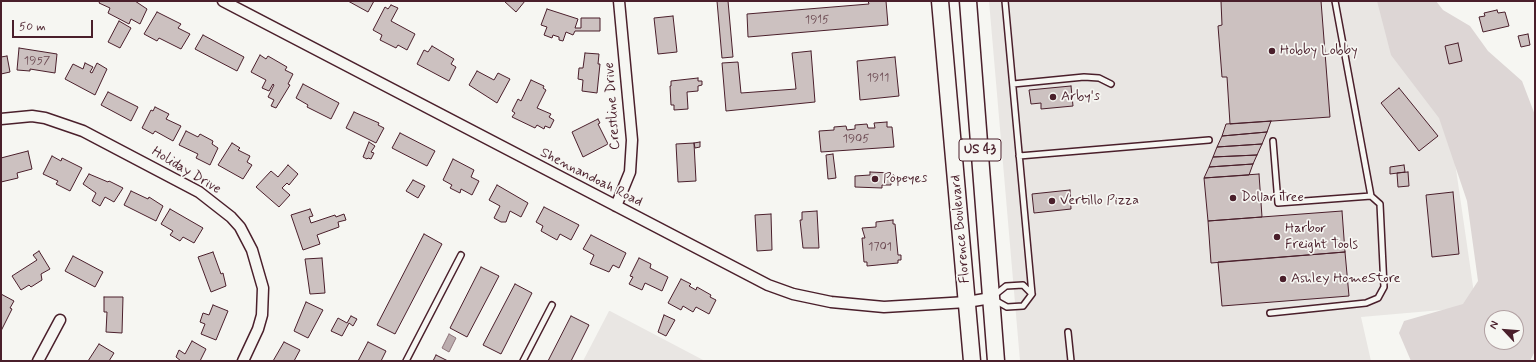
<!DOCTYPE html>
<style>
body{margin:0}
#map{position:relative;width:1536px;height:362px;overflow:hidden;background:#f6f6f2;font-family:Mynerve,sans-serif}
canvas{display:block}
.frame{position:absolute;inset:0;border:2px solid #4a1f2b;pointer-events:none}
.north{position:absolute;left:1484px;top:310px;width:40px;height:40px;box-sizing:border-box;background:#f6f6f2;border:1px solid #b1a0a2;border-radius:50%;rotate:296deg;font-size:11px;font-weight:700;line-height:16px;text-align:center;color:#4a1f2b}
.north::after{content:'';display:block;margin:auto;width:14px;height:18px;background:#4a1f2b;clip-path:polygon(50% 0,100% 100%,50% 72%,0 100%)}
.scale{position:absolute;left:12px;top:20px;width:81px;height:18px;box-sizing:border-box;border:2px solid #4a1f2b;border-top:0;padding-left:5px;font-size:12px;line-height:14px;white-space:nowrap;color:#4a1f2b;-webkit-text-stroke:3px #f6f6f2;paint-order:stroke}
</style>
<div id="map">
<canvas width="1536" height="362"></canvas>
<div class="frame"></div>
<div class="north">N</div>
<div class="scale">50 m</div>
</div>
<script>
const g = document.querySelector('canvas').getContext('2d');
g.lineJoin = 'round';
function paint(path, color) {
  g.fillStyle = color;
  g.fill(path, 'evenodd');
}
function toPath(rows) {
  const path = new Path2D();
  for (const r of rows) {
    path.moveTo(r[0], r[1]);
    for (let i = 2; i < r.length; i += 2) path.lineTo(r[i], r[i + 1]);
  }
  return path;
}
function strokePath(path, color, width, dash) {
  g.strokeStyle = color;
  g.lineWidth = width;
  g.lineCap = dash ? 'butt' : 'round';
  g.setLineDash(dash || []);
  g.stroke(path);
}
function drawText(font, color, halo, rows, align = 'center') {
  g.font = font + ' Mynerve,sans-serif';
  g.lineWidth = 3.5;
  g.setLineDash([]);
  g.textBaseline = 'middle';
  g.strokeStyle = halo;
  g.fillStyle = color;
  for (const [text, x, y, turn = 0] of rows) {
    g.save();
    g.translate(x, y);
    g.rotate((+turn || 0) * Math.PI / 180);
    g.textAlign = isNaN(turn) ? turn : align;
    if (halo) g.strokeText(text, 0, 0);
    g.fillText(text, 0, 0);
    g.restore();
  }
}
paint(toPath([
 [989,1,1391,1,1448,114,1476,307,1361,317,1371,361,1020,361],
 [609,311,610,311,705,361,583,361]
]), '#e9e6e3');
paint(toPath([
 [1377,1,1436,1,1443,10,1470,26,1488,51,1522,81,1535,115,1535,351,1530,361,1411,361,1399,333,1404,321,1463,304,1478,281,1467,201,1439,118,1391,55],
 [1492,318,1516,318,1516,342,1492,342]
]), '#ddd6d5');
const water = toPath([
 [449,334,456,338,449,352,442,348,449,334]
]);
paint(water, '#bbadae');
strokePath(water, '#8e747a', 1);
const building = toPath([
 [100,1,135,1,147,9,140,24,131,19,129,24,108,13,110,8,99,3,100,1],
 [348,1,374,1,368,12,348,1],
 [504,1,525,1,516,12,504,1],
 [717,1,728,1,733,57,722,58,717,1],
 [868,1,886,1,888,25,748,37,747,14,869,4,868,1],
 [1221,1,1321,1,1330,117,1230,124,1227,77,1222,77,1218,26,1222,25,1221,1],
 [391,5,398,8,391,21,415,34,407,50,398,45,396,48,380,40,382,35,373,30,385,7,388,9,391,5],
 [547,9,578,19,575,28,581,28,581,18,600,18,600,31,575,31,573,35,566,32,563,41,559,40,559,37,553,35,552,38,544,35,547,27,541,25,547,9],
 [1497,10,1498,13,1505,12,1509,26,1483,32,1479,17,1485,16,1484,13,1497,10],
 [157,12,181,24,178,28,190,34,181,49,159,38,157,41,144,34,157,12],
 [673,16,677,52,658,54,654,18,673,16],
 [119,21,131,28,120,48,108,42,119,21],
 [1528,34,1530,45,1521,47,1518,36,1528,34],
 [203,35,244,57,237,71,195,49,203,35],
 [1458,43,1462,61,1449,64,1445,46,1458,43],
 [432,46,454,59,451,64,456,67,449,81,417,64,424,50,428,52,432,46],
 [19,48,57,54,55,73,30,69,30,71,17,70,19,48],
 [811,51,815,102,726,111,722,63,738,62,741,93,796,89,792,53,811,51],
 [585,53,599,54,598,64,600,64,597,93,582,91,583,80,578,79,579,68,583,68,585,53],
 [260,55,266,59,268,56,287,67,285,70,293,74,288,84,290,85,276,108,271,106,274,100,268,97,274,85,273,84,269,91,262,88,266,80,251,72,260,55],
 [7,56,10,72,1,74,1,57,7,56],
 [895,57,899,96,860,100,857,61,895,57],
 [85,63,93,67,90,72,92,73,97,63,107,69,95,95,65,79,73,64,83,69,85,63],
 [477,71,494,80,498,73,510,79,497,103,469,85,477,71],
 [698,78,698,81,702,81,702,85,698,86,698,91,687,92,688,109,674,110,674,105,671,105,670,86,671,86,671,81,698,78],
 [531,80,544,86,543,88,546,90,537,108,551,114,549,117,554,120,550,128,545,126,544,129,537,125,535,128,512,117,515,113,512,111,518,99,521,101,531,80],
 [303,84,339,103,331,119,307,107,308,105,296,98,303,84],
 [1071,86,1073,106,1041,109,1041,103,1031,104,1029,90,1071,86],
 [1399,88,1438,136,1419,151,1381,103,1399,88],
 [108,92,138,107,131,121,101,105,108,92],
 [155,107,169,114,166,119,181,126,173,141,155,131,153,134,142,128,151,110,153,111,155,107],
 [354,112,379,123,378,125,384,128,376,143,346,128,354,112],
 [598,119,600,123,598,124,608,144,583,157,572,132,598,119],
 [1271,121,1267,132,1222,136,1226,124,1271,121],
 [887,122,887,127,892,127,894,147,821,152,819,131,834,130,834,127,846,126,847,130,855,129,855,125,867,124,868,128,875,128,874,123,887,122],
 [186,131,198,137,200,134,213,141,212,144,218,148,210,165,196,158,198,154,179,145,186,131],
 [1267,132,1262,144,1217,147,1222,136,1267,132],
 [400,133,435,151,427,166,392,148,400,133],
 [369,142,375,146,371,152,374,153,371,159,368,158,367,159,363,157,369,142],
 [700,142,700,147,695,148,694,143,700,142],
 [232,143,240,148,238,150,250,156,247,162,252,165,243,179,218,165,232,143],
 [694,143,696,181,678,182,676,144,694,143],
 [1262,144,1257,155,1213,157,1217,147,1262,144],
 [28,151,32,169,17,173,18,178,1,182,1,158,28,151],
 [833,154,836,178,828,179,826,155,833,154],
 [1257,155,1253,164,1209,167,1213,157,1257,155],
 [52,156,61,161,62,158,82,168,70,191,56,184,58,181,43,174,52,156],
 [453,159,474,170,471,177,479,181,472,195,461,189,460,193,450,188,452,185,443,180,453,159],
 [1253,164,1249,175,1204,178,1209,167,1253,164],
 [288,165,298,174,289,185,287,183,282,188,290,195,279,207,256,187,271,171,278,177,288,165],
 [1404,165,1405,172,1390,174,1390,167,1404,165],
 [870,172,891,173,891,175,894,175,895,182,891,183,891,185,882,185,882,188,855,187,855,176,870,175,870,172],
 [1408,172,1409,186,1398,187,1397,173,1408,172],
 [89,174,108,182,109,181,123,188,114,202,105,197,100,206,92,201,96,193,83,184,89,174],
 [1259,174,1262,217,1208,221,1204,178,1259,174],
 [413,180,425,186,418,198,406,191,413,180],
 [497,185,528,203,521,217,510,211,506,222,501,222,494,218,500,206,489,200,497,185],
 [1070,190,1071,209,1034,213,1032,194,1070,190],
 [131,191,148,199,149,197,163,206,156,221,124,205,131,191],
 [1453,192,1459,254,1432,257,1426,195,1453,192],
 [544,207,579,225,571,240,560,234,557,240,541,231,543,226,536,222,544,207],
 [170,209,203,228,194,243,183,237,180,241,170,235,173,231,161,224,170,209],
 [310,209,313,216,309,217,311,223,335,215,336,217,344,214,346,220,338,222,339,227,317,235,320,244,303,250,291,215,310,209],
 [817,211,819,248,803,248,800,220,802,220,802,212,817,211],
 [1342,211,1345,252,1211,263,1208,221,1342,211],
 [771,214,772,250,757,251,755,215,771,214],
 [893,220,893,224,895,224,898,255,901,255,901,260,898,260,898,263,867,266,867,262,864,262,862,238,865,238,862,228,876,227,876,222,893,220],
 [424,234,442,244,395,334,377,325,424,234],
 [591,235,626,253,619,268,613,265,609,272,590,264,594,255,583,249,591,235],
 [39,251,50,269,41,274,42,280,31,287,29,285,21,290,12,276,37,260,33,255,39,251],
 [213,252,221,274,223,273,226,286,211,292,198,257,213,252],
 [1345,252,1349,296,1222,306,1218,262,1345,252],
 [73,256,103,272,95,287,65,271,73,256],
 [322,258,325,293,310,294,305,259,322,258],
 [639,258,651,264,650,268,668,277,662,291,645,283,642,290,629,284,633,277,630,276,639,258],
 [481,267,499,276,467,337,450,328,481,267],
 [681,279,691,284,689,286,696,290,697,287,711,295,710,297,716,300,709,314,696,307,693,312,683,306,681,310,668,303,681,279],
 [515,284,532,293,501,354,483,345,515,284],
 [1,294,14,301,10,308,12,309,1,331,1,294],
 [104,297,123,297,122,333,106,332,107,312,104,312,104,297],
 [306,302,323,310,308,338,294,331,306,302],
 [213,305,228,311,216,340,201,334,205,324,200,322,203,313,209,315,213,305],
 [664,315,675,320,666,336,658,332,664,315],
 [351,316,357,319,353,326,349,323,342,336,331,331,338,318,347,323,351,316],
 [571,316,589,325,571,361,548,361,571,316],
 [192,341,206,349,200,361,181,361,176,357,179,350,185,354,192,341],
 [284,342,300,350,294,361,273,361,284,342],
 [368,342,386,351,381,361,358,361,368,342],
 [99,344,114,353,109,361,88,361,99,344],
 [436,355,448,361,433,361,436,355]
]);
paint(building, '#ccc1c0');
strokePath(building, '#4a1f2b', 1);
const service = toPath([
 [1005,1,1032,294,1023,306,1007,307,991,298,1006,286,1023,285,1032,294],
 [1013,84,1084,77,1099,78,1111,84],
 [1273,141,1278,203,1371,196],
 [1019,156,1209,140],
 [1270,313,1366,303,1378,298,1384,287,1380,204,1371,196,1335,1],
 [1068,332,1071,361],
 [406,361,461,255],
 [523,361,552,305]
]);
const minor = toPath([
 [223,1,768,285,793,294,831,302,884,307,967,302,991,298],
 [1,119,32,116,45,118,83,131,199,192,231,217,240,227,252,250,263,288,262,315,258,329,243,361],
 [616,206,630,172,632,140,619,1],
 [38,361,60,320]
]);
const trunk = toPath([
 [940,1,972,361],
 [968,1,996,361]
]);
strokePath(service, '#4a1f2b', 8);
strokePath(minor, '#4a1f2b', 13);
strokePath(trunk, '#4a1f2b', 19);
strokePath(service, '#f6f6f2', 5);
strokePath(minor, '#f6f6f2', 10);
strokePath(trunk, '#f6f6f2', 16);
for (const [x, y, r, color] of [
 [1272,51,4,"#4a1f2b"],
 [1053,97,4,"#4a1f2b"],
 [875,179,4,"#4a1f2b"],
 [1233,198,4,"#4a1f2b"],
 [1052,201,4,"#4a1f2b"],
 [1277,237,4,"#4a1f2b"],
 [1283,279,4,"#4a1f2b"]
]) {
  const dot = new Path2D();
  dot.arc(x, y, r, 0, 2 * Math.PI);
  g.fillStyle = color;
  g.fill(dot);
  strokePath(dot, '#f6f6f2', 1.5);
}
drawText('12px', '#6a4850', null, [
 ["1915",817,20],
 ["1957",37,61],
 ["1911",878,78],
 ["1905",856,139],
 ["1701",880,247]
]);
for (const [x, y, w] of [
 [980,150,42]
]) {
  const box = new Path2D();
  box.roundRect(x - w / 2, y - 11, w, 22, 3);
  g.fillStyle = '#f6f6f2';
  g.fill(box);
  strokePath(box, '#4a1f2b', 1);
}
drawText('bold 13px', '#4a1f2b', null, [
 ["US 43",980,150]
]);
drawText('14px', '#4a1f2b', '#f6f6f2', [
 ["Hobby Lobby",1280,51],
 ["Arby's",1061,97],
 ["Popeyes",883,179],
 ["Dollar Tree",1241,198],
 ["Vertillo Pizza",1060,201],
 ["Harbor",1285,229],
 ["Freight Tools",1285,245],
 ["Ashley HomeStore",1291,279]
], 'left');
drawText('14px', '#4a1f2b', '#f6f6f2', [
 ["Crestline Drive",613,106,-94],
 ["Holiday Drive",186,171,31],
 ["Shennandoah Road",591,178,27],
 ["Florence Boulevard",961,229,-95]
]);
</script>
